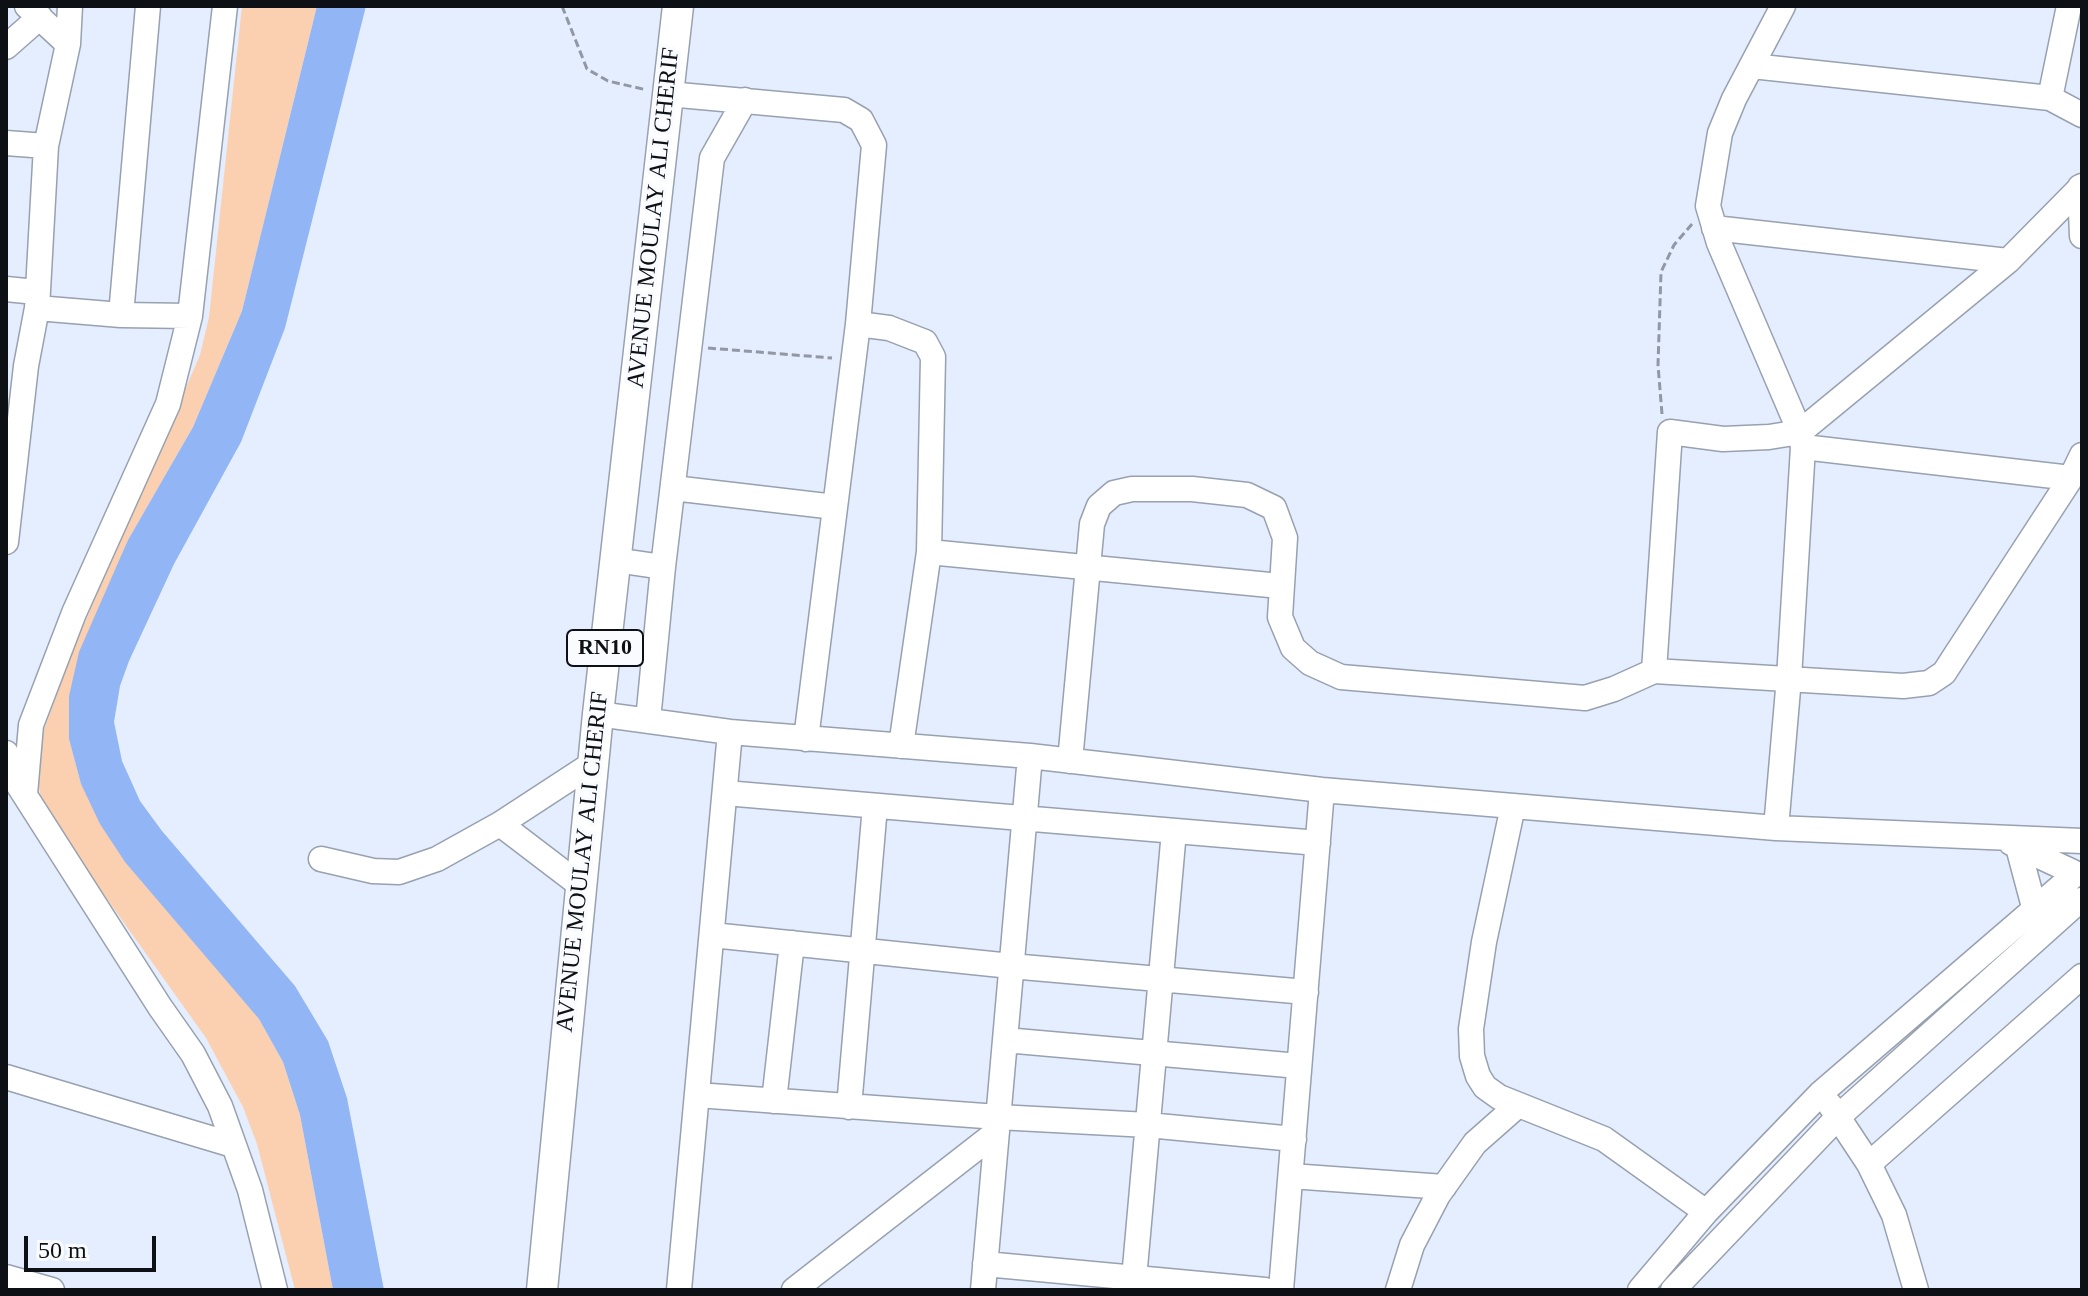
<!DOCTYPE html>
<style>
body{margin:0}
#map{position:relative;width:2088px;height:1296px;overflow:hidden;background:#e5eefe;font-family:Georgia,serif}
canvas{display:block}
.frame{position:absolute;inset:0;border:8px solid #0d1116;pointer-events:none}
.scale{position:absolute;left:24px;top:1236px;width:132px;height:36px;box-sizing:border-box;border:4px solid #0d1116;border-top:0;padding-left:10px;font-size:24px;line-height:28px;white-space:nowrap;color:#0d1116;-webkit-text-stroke:6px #f9fbfe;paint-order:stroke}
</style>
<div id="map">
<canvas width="2088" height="1296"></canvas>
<div class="frame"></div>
<div class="scale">50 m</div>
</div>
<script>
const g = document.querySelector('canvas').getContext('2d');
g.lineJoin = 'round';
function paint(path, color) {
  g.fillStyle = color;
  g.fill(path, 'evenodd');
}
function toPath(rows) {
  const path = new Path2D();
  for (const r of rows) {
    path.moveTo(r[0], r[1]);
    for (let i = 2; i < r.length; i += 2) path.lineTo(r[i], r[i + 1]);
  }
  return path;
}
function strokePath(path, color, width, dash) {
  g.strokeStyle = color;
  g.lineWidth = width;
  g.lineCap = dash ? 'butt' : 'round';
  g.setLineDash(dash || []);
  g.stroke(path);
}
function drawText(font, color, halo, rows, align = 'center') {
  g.font = font + ' Georgia,serif';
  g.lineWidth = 7;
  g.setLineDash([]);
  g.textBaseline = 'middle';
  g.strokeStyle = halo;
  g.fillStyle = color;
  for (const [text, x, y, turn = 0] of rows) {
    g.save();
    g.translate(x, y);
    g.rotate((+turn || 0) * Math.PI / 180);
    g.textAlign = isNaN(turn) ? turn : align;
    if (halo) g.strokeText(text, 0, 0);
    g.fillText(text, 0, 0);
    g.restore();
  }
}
paint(toPath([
 [242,6,317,6,242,311,193,427,128,540,69,696,69,739,81,784,259,1019,283,1062,300,1115,333,1290,295,1290,257,1144,243,1107,206,1038,43,809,38,783,42,735,73,650,200,355,209,317]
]), '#fbd0b0');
paint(toPath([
 [317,6,366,6,285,328,241,442,174,564,129,661,120,686,114,722,122,761,140,801,162,831,295,986,328,1041,347,1098,384,1290,333,1290,300,1115,283,1062,259,1019,125,862,100,824,81,784,69,739,69,696,79,652,128,540,193,427,242,311]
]), '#92b6f5');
const minor = toPath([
 [27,6,68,44],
 [6,47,40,17],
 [1752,66,2050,98,2082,115],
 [668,94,844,110,861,120,874,145,858,324,806,739],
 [2050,98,2069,6],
 [6,143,46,146],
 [2080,187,2082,236],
 [1714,228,2008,261],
 [6,289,36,292],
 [37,308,121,315,190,316],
 [121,315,148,6],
 [858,324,889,328,925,342,933,357,929,552,901,746],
 [1803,447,2071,478],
 [673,488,835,507],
 [6,542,26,366,37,308,46,146,68,44,70,6],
 [929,552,1280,586],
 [615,560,663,567,648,720],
 [663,567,712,158,745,100],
 [1654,671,1670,432,1723,439,1769,437,1800,432,2008,261,2082,186],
 [598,714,730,732,1030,756,1322,790,1776,828,2082,841],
 [6,753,17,783,160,1007,193,1054,220,1106,250,1190,275,1290],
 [1070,761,1092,524,1099,506,1114,493,1132,489,1192,489,1247,495,1274,508,1285,538,1280,617,1293,648,1310,663,1341,677,1585,698,1614,689,1654,671,1903,686,1929,683,1944,673,1955,656,2071,478,2082,455],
 [725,793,1318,843],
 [25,794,31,725,74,613,168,404,190,316,225,6],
 [1513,806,1484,942,1471,1029,1472,1056,1478,1076,1485,1087,1499,1097,1604,1139,1706,1212],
 [500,824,580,885],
 [1776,828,1789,678,1803,447,1800,432,1719,243,1708,206,1720,133,1734,99,1783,6],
 [2011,843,2073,872],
 [2018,847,2034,907],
 [321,859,373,871,399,872,437,859,500,824,595,762],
 [712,935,1011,966,1306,992],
 [1005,1040,1299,1066],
 [6,1077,233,1145],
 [697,1095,998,1117,1148,1125,1294,1139],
 [774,1101,792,943],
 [1830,1105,1869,1164,1894,1215,1916,1290],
 [849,1107,875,806],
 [1869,1164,2082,976],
 [1291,1176,1444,1187],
 [985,1264,1265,1290],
 [6,1277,52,1290],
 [679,1290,730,732],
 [794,1290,997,1132],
 [983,1290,1030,756],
 [1133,1290,1174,831],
 [1281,1290,1322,790],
 [1398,1290,1412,1245,1438,1195,1475,1143,1517,1106],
 [1640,1290,1706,1212,1821,1093,2073,876],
 [1673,1290,1838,1117,2080,900]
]);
const major = toPath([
 [542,1290,598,714,678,6]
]);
strokePath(minor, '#98a1b0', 27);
strokePath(major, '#98a1b0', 33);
strokePath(toPath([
 [562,6,587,69,608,81,647,90],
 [708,348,832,358],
 [1662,414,1658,365,1661,272,1674,245,1692,224]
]), '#9198a4', 3, [8, 4]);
strokePath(minor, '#fff', 24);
strokePath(major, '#fff', 30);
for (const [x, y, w] of [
 [605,648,76]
]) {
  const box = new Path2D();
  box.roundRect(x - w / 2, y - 18, w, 36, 6);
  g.fillStyle = '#f9fbfe';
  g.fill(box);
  strokePath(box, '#0d1116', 2);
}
drawText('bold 22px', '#0d1116', null, [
 ["RN10",605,648]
]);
drawText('24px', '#0d1116', '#f9fbfe', [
 ["AVENUE MOULAY ALI CHERIF",654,218,-84],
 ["AVENUE MOULAY ALI CHERIF",583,862,-84]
]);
</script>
